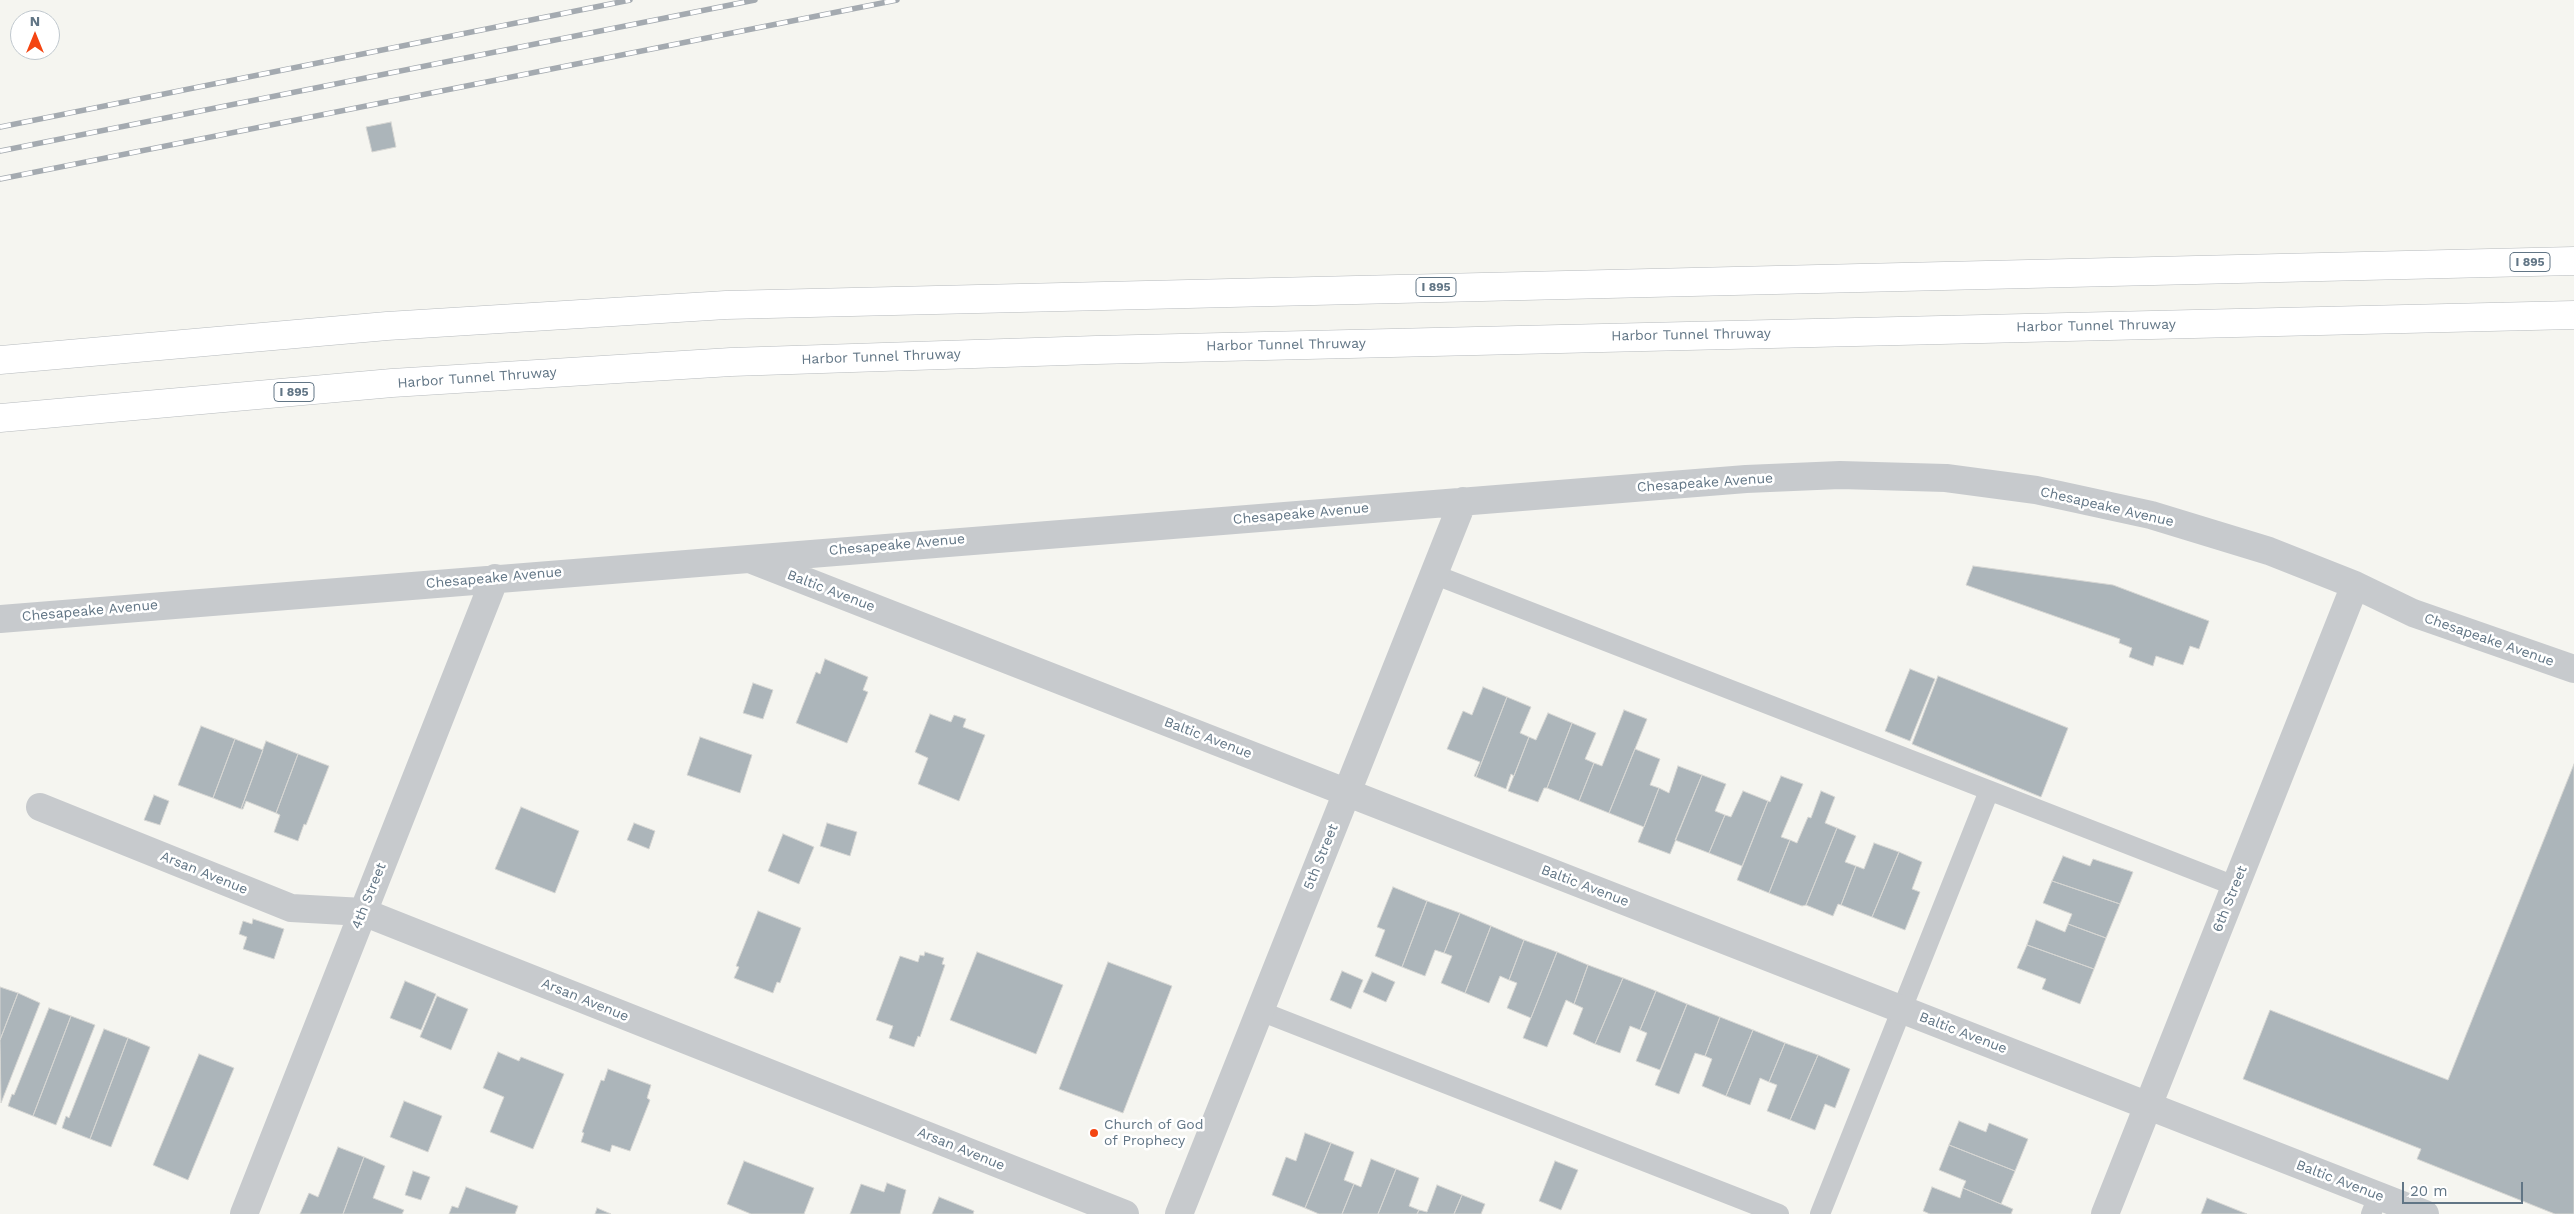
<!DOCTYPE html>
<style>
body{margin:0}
#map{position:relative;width:2574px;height:1214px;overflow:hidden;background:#f5f5f0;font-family:"Work Sans",sans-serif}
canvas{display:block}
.north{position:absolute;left:10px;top:10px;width:50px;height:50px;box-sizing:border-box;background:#fff;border:1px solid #c0c8ce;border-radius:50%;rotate:0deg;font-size:14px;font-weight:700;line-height:20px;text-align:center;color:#617585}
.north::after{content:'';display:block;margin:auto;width:18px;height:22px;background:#f44512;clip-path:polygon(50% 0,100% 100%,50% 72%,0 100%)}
.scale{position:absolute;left:2402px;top:1182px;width:121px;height:22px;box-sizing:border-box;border:2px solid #617585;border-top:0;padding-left:6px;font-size:15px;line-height:18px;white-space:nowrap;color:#617585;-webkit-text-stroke:4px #fff;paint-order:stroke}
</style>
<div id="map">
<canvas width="2574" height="1214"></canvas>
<div class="north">N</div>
<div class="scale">20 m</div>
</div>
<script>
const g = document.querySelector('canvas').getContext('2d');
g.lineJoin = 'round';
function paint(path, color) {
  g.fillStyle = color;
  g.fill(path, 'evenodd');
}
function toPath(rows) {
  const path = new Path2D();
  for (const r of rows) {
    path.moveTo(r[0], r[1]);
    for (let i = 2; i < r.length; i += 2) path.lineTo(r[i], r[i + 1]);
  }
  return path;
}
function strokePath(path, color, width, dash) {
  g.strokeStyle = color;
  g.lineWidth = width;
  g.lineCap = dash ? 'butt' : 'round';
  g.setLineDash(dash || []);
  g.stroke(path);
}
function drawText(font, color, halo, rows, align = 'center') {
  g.font = font + ' "Work Sans",sans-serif';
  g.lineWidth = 5;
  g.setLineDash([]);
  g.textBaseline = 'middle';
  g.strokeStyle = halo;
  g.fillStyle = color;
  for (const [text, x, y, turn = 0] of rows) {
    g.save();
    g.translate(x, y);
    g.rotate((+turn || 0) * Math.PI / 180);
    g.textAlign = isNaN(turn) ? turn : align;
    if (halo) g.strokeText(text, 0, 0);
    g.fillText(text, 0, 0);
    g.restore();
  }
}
const building = toPath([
 [391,122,396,147,372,152,366,127,391,122],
 [1973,566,2113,585,2209,621,2199,649,2190,646,2183,665,2156,656,2153,666,2129,657,2132,648,2119,643,2120,639,1966,585,1973,566],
 [825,659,868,677,863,690,868,692,847,743,796,723,816,672,820,674,825,659],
 [1910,669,1935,679,1910,741,1885,731,1910,669],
 [1938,676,2068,728,2041,797,1912,744,1938,676],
 [753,683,773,690,763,719,743,713,753,683],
 [1483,687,1507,697,1476,777,1474,776,1480,762,1447,749,1463,711,1472,715,1483,687],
 [1507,697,1531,707,1520,733,1529,737,1514,776,1511,774,1506,789,1476,777,1507,697],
 [1624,710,1647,719,1609,813,1579,801,1594,763,1602,766,1624,710],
 [1548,713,1572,723,1547,788,1544,788,1538,802,1508,791,1529,737,1536,740,1548,713],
 [930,714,951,722,954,715,966,719,963,727,985,735,959,801,918,784,928,758,915,752,930,714],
 [1572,723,1596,733,1585,759,1594,763,1579,801,1547,788,1572,723],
 [201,726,235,739,213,798,178,785,201,726],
 [700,737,752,755,740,793,687,775,700,737],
 [235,739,263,750,241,809,213,798,235,739],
 [266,741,298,754,276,813,246,801,243,809,241,809,266,741],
 [1635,749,1660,759,1650,785,1659,788,1644,827,1609,813,1635,749],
 [298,754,329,766,306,825,304,824,298,841,274,832,280,815,276,813,298,754],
 [2574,764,2574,1214,2555,1214,2417,1159,2421,1149,2243,1079,2270,1010,2448,1080,2574,764],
 [1678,766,1702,775,1670,854,1638,842,1659,788,1669,793,1678,766],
 [1702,775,1726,784,1715,811,1725,815,1709,853,1675,840,1702,775],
 [1781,776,1803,784,1781,837,1790,840,1769,893,1737,880,1768,801,1770,802,1781,776],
 [1743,791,1768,801,1742,866,1709,853,1725,815,1731,817,1743,791],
 [1821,791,1835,797,1825,823,1837,828,1806,905,1802,906,1769,893,1790,840,1797,843,1808,817,1811,818,1821,791],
 [154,795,169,801,160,825,144,820,154,795],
 [521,807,579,831,555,893,495,869,521,807],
 [634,823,655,831,649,849,627,840,634,823],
 [827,823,857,832,850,856,820,846,827,823],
 [1837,828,1856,836,1845,862,1856,866,1841,905,1838,904,1833,916,1806,905,1837,828],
 [783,834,814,847,799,884,768,871,783,834],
 [1874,843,1899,852,1872,917,1841,905,1856,866,1864,869,1874,843],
 [1899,852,1922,862,1912,889,1920,892,1905,930,1872,917,1899,852],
 [2063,856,2090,866,2093,859,2133,872,2120,904,2052,881,2063,856],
 [2052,881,2120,904,2106,938,2068,924,2072,914,2043,903,2052,881],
 [1393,887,1427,901,1402,967,1375,956,1385,930,1377,927,1393,887],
 [1427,901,1460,913,1444,953,1435,950,1425,976,1402,967,1427,901],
 [758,911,801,928,780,983,777,982,773,993,734,978,739,967,736,966,758,911],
 [1460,913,1491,926,1465,993,1441,983,1452,956,1444,953,1460,913],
 [253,919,284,929,274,959,243,949,247,937,239,934,243,921,252,924,253,919],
 [2036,920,2065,932,2068,924,2106,938,2094,969,2027,945,2036,920],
 [1491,926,1524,940,1509,980,1500,976,1489,1003,1465,993,1491,926],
 [1524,940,1557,952,1531,1018,1507,1008,1517,983,1509,980,1524,940],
 [2027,945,2094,969,2080,1004,2042,989,2046,979,2017,968,2027,945],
 [925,952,944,958,942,964,945,965,920,1037,918,1036,914,1047,889,1038,893,1026,876,1020,900,956,918,962,920,955,924,956,925,952],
 [977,952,1063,985,1036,1054,950,1020,977,952],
 [1557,952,1588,965,1574,1004,1566,1000,1547,1047,1523,1038,1557,952],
 [1108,962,1172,986,1123,1113,1059,1089,1108,962],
 [1588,965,1623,978,1595,1044,1573,1034,1583,1008,1574,1004,1588,965],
 [1342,971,1363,980,1351,1009,1330,1000,1342,971],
 [1372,972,1395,982,1386,1002,1363,992,1372,972],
 [1623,978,1656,991,1640,1030,1630,1026,1620,1053,1595,1044,1623,978],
 [405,981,436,994,421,1030,390,1018,405,981],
 [0,987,18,993,0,1040,0,987],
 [1656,991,1687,1004,1660,1070,1636,1061,1647,1033,1640,1030,1656,991],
 [18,993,40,1003,1,1103,0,1040,18,993],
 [437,996,468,1009,451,1050,420,1037,437,996],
 [1687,1004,1720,1017,1705,1056,1695,1053,1679,1094,1655,1085,1687,1004],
 [49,1008,71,1016,33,1116,8,1106,12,1094,14,1095,49,1008],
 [71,1016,95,1025,56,1125,33,1116,71,1016],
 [1720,1017,1753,1030,1726,1096,1702,1086,1712,1059,1705,1056,1720,1017],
 [104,1029,128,1038,90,1139,62,1128,66,1116,69,1118,104,1029],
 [1753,1030,1785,1043,1769,1082,1760,1078,1750,1105,1726,1096,1753,1030],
 [128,1038,150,1047,111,1147,90,1139,128,1038],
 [1785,1043,1818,1055,1790,1120,1767,1111,1777,1085,1769,1082,1785,1043],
 [498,1052,519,1061,521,1057,564,1074,533,1149,490,1132,504,1097,483,1088,498,1052],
 [199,1054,234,1068,188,1180,153,1165,199,1054],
 [1818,1055,1850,1069,1835,1108,1825,1104,1815,1130,1790,1120,1818,1055],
 [608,1069,651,1085,647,1098,650,1100,630,1151,612,1145,610,1152,581,1142,584,1133,582,1132,601,1080,604,1081,608,1069],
 [404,1101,442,1116,428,1152,390,1137,404,1101],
 [1959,1121,1986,1132,1989,1123,2028,1139,2015,1171,1949,1145,1959,1121],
 [1305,1133,1331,1143,1305,1208,1272,1195,1286,1157,1296,1161,1305,1133],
 [1331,1143,1354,1152,1344,1180,1354,1184,1342,1214,1319,1214,1305,1208,1331,1143],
 [1949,1145,2015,1171,2001,1204,1963,1188,1966,1181,1939,1170,1949,1145],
 [338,1147,364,1157,343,1214,300,1214,309,1193,318,1197,338,1147],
 [364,1157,385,1166,373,1198,404,1210,402,1214,343,1214,364,1157],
 [1371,1159,1396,1169,1378,1214,1342,1214,1354,1184,1361,1187,1371,1159],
 [744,1161,814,1188,804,1214,751,1214,727,1204,744,1161],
 [1555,1161,1578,1170,1561,1210,1539,1201,1555,1161],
 [1396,1169,1419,1178,1409,1206,1419,1210,1417,1214,1378,1214,1396,1169],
 [413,1171,430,1177,421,1200,405,1195,413,1171],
 [887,1183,906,1190,900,1214,850,1214,861,1184,884,1192,887,1183],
 [1437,1185,1462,1195,1454,1214,1417,1214,1419,1210,1427,1212,1437,1185],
 [466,1187,518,1206,515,1214,449,1214,452,1206,458,1208,466,1187],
 [1932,1187,1960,1198,1963,1188,2013,1209,2011,1214,1930,1214,1923,1211,1932,1187],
 [1462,1195,1485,1204,1481,1214,1454,1214,1462,1195],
 [939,1197,974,1211,973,1214,932,1214,939,1197],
 [2207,1198,2247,1214,2201,1214,2207,1198],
 [597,1208,611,1214,595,1214,597,1208]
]);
paint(building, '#acb5ba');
strokePath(building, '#d6d6d3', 1);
const motorway = toPath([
 [0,360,387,326,726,305,2574,261],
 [0,418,392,383,731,362,1096,350,2574,315]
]);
strokePath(motorway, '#b6babd', 29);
strokePath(toPath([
 [1433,574,2235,886],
 [1260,1011,1779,1214],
 [1820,1214,1989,791],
 [2371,1214,2378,1196]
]), '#c7cacd', 20);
strokePath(toPath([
 [752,560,2425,1214],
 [0,619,1746,479,1840,475,1946,478,2036,490,2151,515,2269,551,2355,585,2413,613,2574,669],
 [40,807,291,908,363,912,1125,1214],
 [244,1214,495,578],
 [1179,1214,1463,501],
 [2105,1214,2355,585]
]), '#c7cacd', 28);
strokePath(motorway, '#fff', 28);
const rail = toPath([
 [0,127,630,0],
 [0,151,755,0],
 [0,179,897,0]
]);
strokePath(rail, '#a4aab0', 5.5);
strokePath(rail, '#fff', 4, [11]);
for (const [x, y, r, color] of [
 [1094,1133,5,"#f44512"]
]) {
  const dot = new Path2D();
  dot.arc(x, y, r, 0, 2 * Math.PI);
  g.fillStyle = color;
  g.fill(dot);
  strokePath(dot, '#fff', 2);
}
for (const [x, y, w] of [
 [2530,262,40],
 [1436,287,40],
 [294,392,40]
]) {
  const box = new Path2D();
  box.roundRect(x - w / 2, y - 9.5, w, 19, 4);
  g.fillStyle = '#fff';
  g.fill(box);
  strokePath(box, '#617585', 1);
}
drawText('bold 12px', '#617585', null, [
 ["I 895",2530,262],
 ["I 895",1436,287],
 ["I 895",294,392]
]);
drawText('14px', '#617585', '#fff', [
 ["Harbor Tunnel Thruway",2096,326,-1],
 ["Harbor Tunnel Thruway",1691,335,-1],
 ["Harbor Tunnel Thruway",1286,345,-1],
 ["Harbor Tunnel Thruway",881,357,-2],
 ["Harbor Tunnel Thruway",477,378,-4],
 ["Chesapeake Avenue",1705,483,-4],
 ["Chesapeake Avenue",2107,507,13],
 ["Chesapeake Avenue",1301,514,-5],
 ["Chesapeake Avenue",897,545,-5],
 ["Chesapeake Avenue",494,578,-5],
 ["Baltic Avenue",831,591,21],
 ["Chesapeake Avenue",90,611,-5],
 ["Chesapeake Avenue",2489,640,19],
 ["Baltic Avenue",1208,738,21],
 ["5th Street",1321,857,-68],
 ["Arsan Avenue",204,873,22],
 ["Baltic Avenue",1585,886,21],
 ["4th Street",369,896,-68],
 ["6th Street",2230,899,-68],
 ["Arsan Avenue",585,1000,22],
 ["Baltic Avenue",1963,1033,21],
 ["Arsan Avenue",961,1149,22],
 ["Baltic Avenue",2340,1181,21]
]);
drawText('14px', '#617585', '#fff', [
 ["Church of God",1104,1125],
 ["of Prophecy",1104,1141]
], 'left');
</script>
